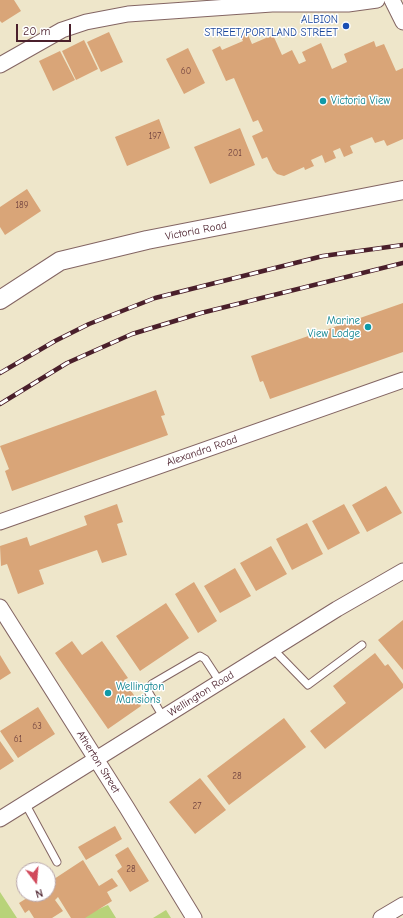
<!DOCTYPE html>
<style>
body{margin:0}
#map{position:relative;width:403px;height:918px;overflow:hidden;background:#eee6ca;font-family:"Comic Neue",sans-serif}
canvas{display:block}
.north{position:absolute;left:16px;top:862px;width:40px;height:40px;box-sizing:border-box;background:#fff;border:1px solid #b7a5aa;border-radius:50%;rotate:164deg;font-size:11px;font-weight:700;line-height:16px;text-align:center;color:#4a1f2b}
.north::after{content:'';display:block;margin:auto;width:14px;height:18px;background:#d1495b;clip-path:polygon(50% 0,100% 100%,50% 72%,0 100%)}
.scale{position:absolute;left:16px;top:24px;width:55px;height:18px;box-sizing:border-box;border:2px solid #4a1f2b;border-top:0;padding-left:5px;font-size:12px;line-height:14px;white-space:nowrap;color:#4a1f2b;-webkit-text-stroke:3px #fff;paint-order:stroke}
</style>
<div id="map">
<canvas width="403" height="918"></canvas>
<div class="north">N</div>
<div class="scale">20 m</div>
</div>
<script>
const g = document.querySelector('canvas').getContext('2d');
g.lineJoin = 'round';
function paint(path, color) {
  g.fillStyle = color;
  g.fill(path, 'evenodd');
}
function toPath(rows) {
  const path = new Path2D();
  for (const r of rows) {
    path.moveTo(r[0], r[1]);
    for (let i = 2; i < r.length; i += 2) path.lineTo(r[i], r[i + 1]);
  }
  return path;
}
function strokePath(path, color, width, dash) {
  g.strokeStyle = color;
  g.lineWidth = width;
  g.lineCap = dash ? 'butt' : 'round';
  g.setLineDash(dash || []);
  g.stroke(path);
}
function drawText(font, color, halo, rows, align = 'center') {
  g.font = font + ' "Comic Neue",sans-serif';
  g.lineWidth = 3;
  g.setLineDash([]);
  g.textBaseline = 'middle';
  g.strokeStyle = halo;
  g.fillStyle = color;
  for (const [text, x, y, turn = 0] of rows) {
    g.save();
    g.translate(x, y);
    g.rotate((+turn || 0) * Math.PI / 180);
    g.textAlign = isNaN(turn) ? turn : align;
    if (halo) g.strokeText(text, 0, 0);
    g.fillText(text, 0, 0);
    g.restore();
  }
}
paint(toPath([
 [0,892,17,918,0,918],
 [108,905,116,918,78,918],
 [166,910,171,918,153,918]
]), '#b8d379');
paint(toPath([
 [0,0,14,0,21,11,2,23,0,21],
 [109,32,123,62,101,72,87,42],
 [247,32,252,44,273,35,282,55,292,50,299,64,306,61,302,52,321,43,332,69,347,62,344,54,374,41,376,47,384,44,396,71,403,68,403,139,387,146,384,140,375,143,372,137,350,146,353,153,344,157,340,148,333,151,336,158,325,163,322,155,311,160,314,166,305,170,304,167,284,176,277,174,273,170,267,157,262,159,252,136,263,131,258,120,253,122,234,78,226,81,212,50,220,46,222,50,243,41,240,35],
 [84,40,98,69,76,80,62,51],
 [188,48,205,83,184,94,166,59],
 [60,51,75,80,53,91,39,61],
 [159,119,170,148,127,166,115,137],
 [240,128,255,165,210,184,194,147],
 [27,189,41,211,5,235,0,227,0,207],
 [403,303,403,352,270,399,263,381,260,382,251,356],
 [156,390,165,415,161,416,168,435,12,491,5,471,9,469,0,446],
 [386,486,402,513,367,532,352,505],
 [117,504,123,522,117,524,127,555,102,563,97,550,39,570,44,584,18,594,7,564,1,566,0,546,27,537,30,546,87,525,84,516],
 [344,504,360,533,328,550,312,521],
 [307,523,323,554,292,570,276,539],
 [271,546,287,574,256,591,240,563],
 [235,568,251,596,220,613,204,586],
 [194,582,217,621,198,633,175,594],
 [166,603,189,638,140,671,116,636],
 [403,620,403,670,378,640],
 [72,641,82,655,102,641,128,678,124,680,141,706,108,729,55,653],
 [375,653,385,666,388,664,403,684,403,688,325,749,310,731,346,703,333,686],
 [0,655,11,673,0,680],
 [38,707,55,734,18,758,0,731],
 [284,718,306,747,229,805,207,776],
 [0,741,14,761,0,770],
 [200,778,226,810,195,834,169,802],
 [115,826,122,839,86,860,78,847],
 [128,847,149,881,130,892,117,871,122,867,115,855],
 [83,860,99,886,112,878,118,886,107,892,112,901,85,918,71,918,58,897,55,900,63,911,52,918,34,918,29,910,25,913,19,903,27,898,24,894,48,894,48,876,51,881],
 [24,879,24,894,17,883]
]), '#d9a578');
const service = toPath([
 [273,649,308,685,362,645],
 [163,717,149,693,148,689,152,684,200,656,205,659,220,682],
 [25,803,57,862]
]);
const minor = toPath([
 [392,0,403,22],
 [0,65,62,30,86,22,128,14,272,4,348,4,377,0],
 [0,522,403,380],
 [0,607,127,808,194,918],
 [0,819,337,609,403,571],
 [381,918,403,905]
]);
const tertiary = toPath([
 [0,300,60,261,147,240,403,190]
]);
strokePath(service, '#836563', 9);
strokePath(minor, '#836563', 17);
strokePath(tertiary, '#836563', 20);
strokePath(service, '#fff', 7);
strokePath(minor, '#fff', 15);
strokePath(tertiary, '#fff', 18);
const rail = toPath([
 [0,373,55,341,89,324,155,298,323,256,403,245],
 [0,404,67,363,132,334,201,313,403,263]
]);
strokePath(rail, '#4a1f2b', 4.5);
strokePath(rail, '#fff', 3, [9]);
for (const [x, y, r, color] of [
 [346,26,4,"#1a4fb4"],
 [323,101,4,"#0f9aa8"],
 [368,327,4,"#0f9aa8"],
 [108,693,4,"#0f9aa8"]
]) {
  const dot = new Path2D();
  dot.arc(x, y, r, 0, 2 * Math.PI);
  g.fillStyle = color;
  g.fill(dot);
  strokePath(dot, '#fff', 1.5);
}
drawText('9px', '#6e403e', null, [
 ["60",186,71],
 ["197",155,136],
 ["201",235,153],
 ["189",22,205],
 ["63",37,726],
 ["61",18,739],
 ["28",237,776],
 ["27",197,806],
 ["28",131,869]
]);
drawText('11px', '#164399', '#fff', [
 ["ALBION",338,20],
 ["STREET/PORTLAND STREET",338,33]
], 'right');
drawText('11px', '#0d838f', '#fff', [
 ["Victoria View",331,101],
 ["Marine",360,321,"right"],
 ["View Lodge",360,334,"right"],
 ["Wellington",116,687],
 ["Mansions",116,700]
], 'left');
drawText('11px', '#4a1f2b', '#fff', [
 ["Victoria Road",196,231,-11],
 ["Alexandra Road",202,451,-19],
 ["Wellington Road",201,694,-32],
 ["Atherton Street",98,762,58]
]);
</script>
